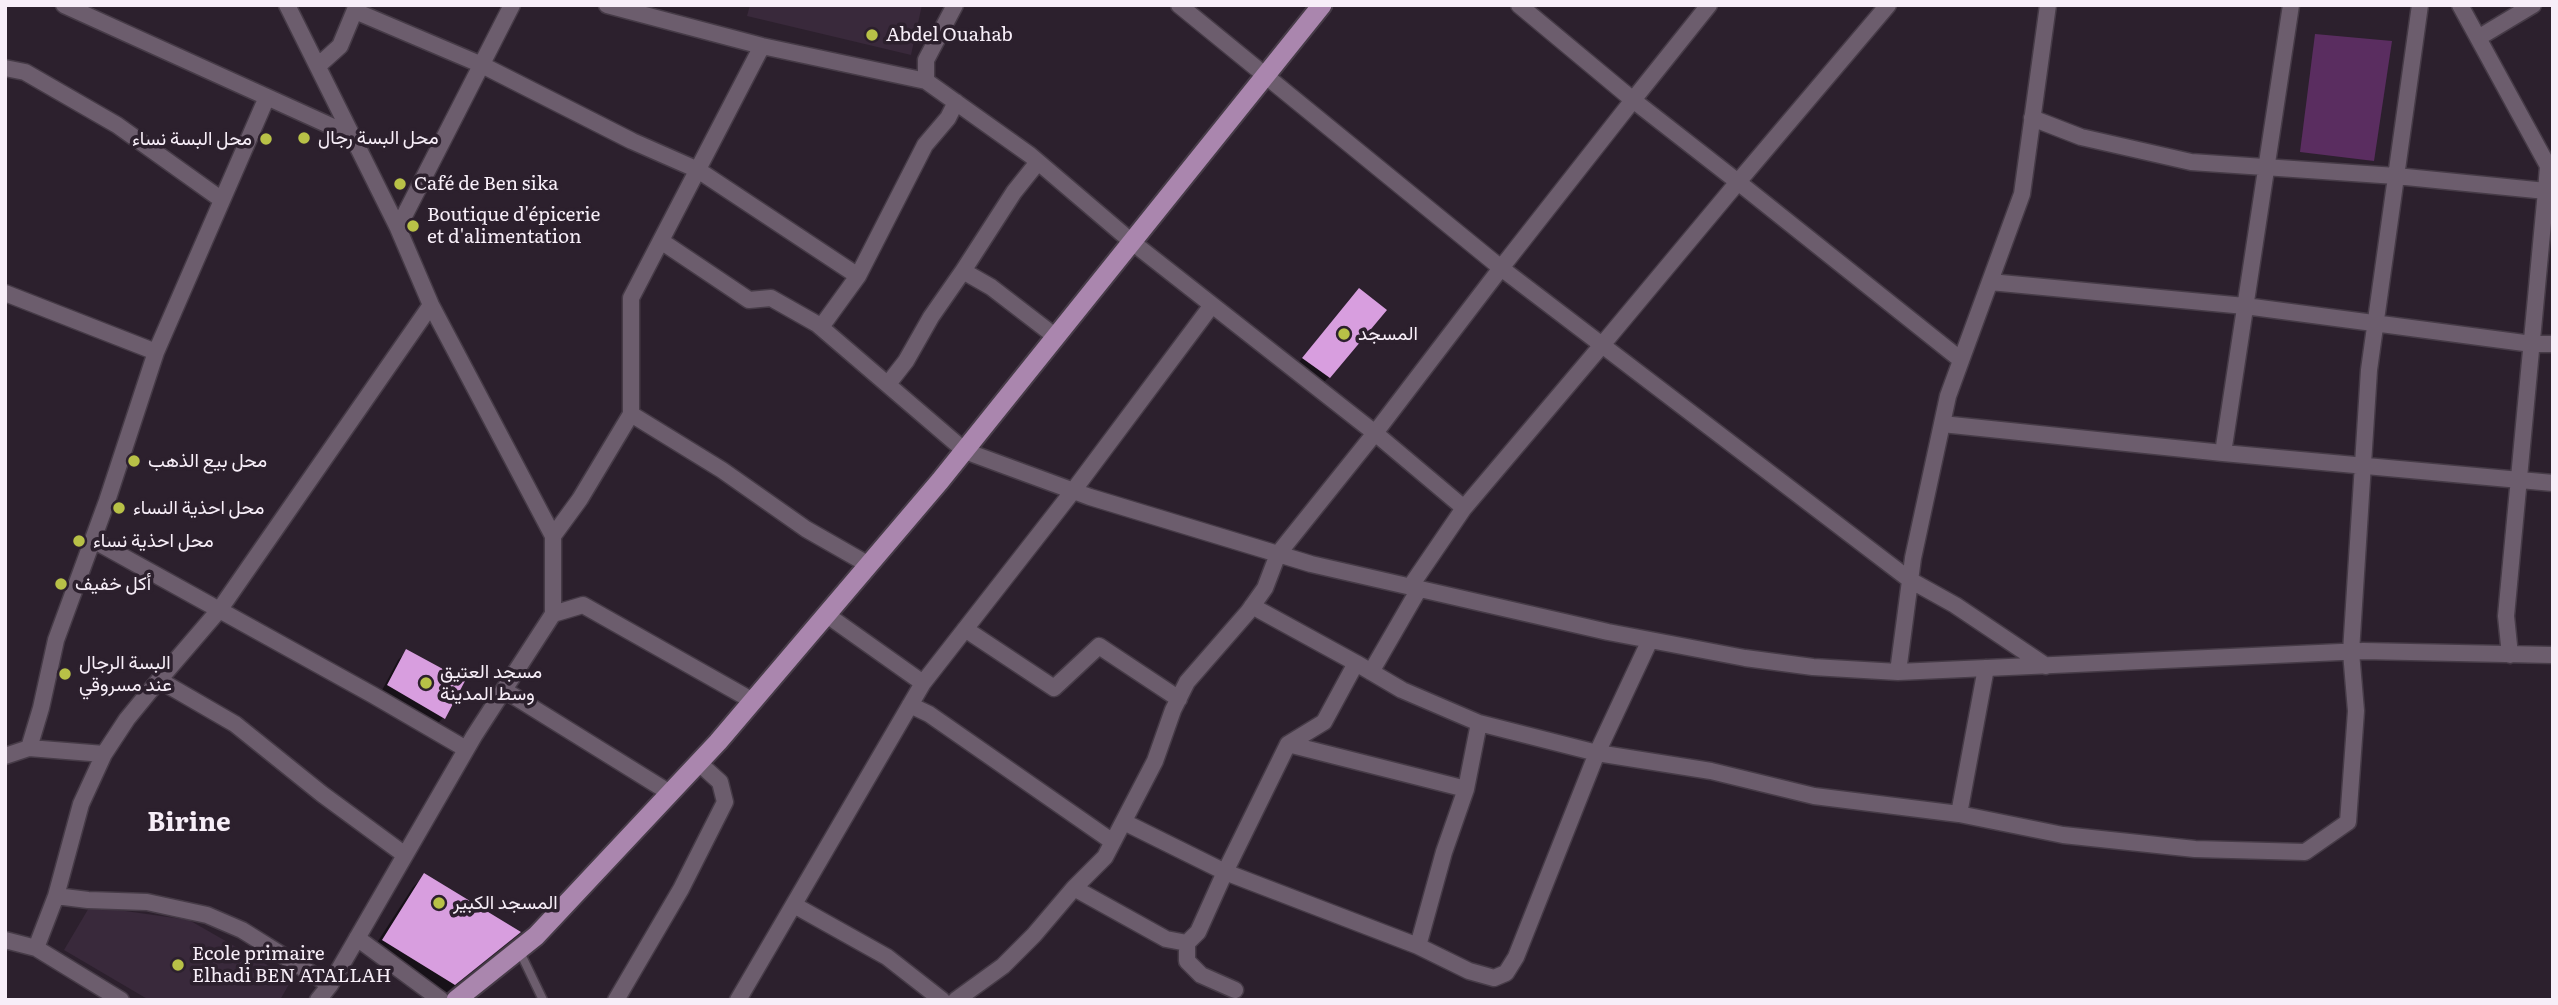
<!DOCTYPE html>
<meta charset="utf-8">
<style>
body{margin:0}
#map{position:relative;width:2558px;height:1005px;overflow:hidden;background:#2c202d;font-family:Literata,serif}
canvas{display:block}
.frame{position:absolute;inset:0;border:7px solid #f7eef8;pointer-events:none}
</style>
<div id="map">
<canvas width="2558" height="1005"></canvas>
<div class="frame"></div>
</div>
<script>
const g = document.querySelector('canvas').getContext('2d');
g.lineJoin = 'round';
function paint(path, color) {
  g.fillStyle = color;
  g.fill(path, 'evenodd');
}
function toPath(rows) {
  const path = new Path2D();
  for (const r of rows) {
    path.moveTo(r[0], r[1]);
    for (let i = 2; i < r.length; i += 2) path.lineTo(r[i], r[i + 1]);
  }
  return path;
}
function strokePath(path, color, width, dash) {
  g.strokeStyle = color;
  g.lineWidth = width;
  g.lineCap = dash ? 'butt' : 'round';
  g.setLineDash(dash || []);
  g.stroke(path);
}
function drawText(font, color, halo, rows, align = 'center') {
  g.font = font + ' Literata,Vazirmatn,serif';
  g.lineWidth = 7;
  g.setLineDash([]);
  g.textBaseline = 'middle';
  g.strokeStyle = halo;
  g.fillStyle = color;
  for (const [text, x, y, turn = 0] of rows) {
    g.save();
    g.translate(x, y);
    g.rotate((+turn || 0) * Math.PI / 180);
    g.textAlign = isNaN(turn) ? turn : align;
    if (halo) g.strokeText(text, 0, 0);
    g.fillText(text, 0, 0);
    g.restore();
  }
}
paint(toPath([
 [750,5,922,5,911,55,747,16],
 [90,906,189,920,292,979,280,1000,149,1000,64,950]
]), '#39293b');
paint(toPath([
 [2315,34,2392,41,2374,161,2300,152]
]), '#5a2d60');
paint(toPath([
 [1351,298,1329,377,1321,385,1295,367],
 [406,652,443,718,435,726,380,694,398,660],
 [425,875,518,933,442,996,371,952,413,887]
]), '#0007');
paint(toPath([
 [1359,288,1387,310,1330,378,1302,358],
 [406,649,465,681,445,719,387,685],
 [424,873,521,932,455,985,382,940]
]), '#d89edf');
const service = toPath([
 [519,950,543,1000]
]);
const minor = toPath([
 [64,5,353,136],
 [287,5,398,228,431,305,553,536,553,614,474,736,330,985,318,1000],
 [607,5,762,46,926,81],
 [955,5,926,60,926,81,1030,155,1132,242,1375,433,1501,268,1179,5],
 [1519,5,1633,100,1709,5],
 [1888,5,1738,182,1961,360],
 [2460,5,2548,166,2546,191,2549,196],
 [355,11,482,65,632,141,698,170,858,276,821,327],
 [2478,38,2533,5],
 [319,65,340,46,357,5],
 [5,68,25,72,117,125,222,200],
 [2032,118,2081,137,2191,162,2396,176,2546,191,2553,187],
 [1038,162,1014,192,963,271,991,287,1056,337],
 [398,228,512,5],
 [661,241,749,300,771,298,817,324,965,451,1090,497,1311,564,1608,632,1745,658,1813,667,1898,672,2363,651,2553,655],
 [858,276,925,145,948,118,956,102],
 [1990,282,2245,306,2532,344,2553,344],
 [5,293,156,352],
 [888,384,906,361,931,317,963,271],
 [631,414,631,298,762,46],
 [1942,424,2223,453,2553,483],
 [2223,453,2291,5],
 [1464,508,1602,345,1501,268,1633,100,1738,182,1602,345,1910,580,1955,605,2046,666],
 [553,536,580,499,631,414,722,470,806,529,869,565],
 [93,540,373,695,466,749],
 [553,614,583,605,753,701],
 [827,615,923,683,1073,491,1212,305],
 [965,629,1054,688,1099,646,1179,699],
 [2510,655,2506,616,2546,191],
 [1371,672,1419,589],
 [1898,672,1913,558,1948,396,2022,194,2048,5],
 [504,690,670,793],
 [910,705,929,714,1113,842],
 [1479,723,1597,753,1650,640],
 [1288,744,1466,789],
 [29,748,104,754],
 [5,756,29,748,41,708,56,640,107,501,156,352,267,97],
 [1959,814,2063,835,2195,849,2305,852,2348,822,2356,711,2351,652,2369,370,2420,5],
 [1124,822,1225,872,1288,744,1324,722,1356,663,1252,606],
 [405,855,322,794,235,724,159,680,220,609,431,305],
 [1074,888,1166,939,1187,943,1198,932,1225,872,1418,946,1444,852,1466,789,1479,723,1402,690,1356,663],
 [56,896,81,804,104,754,127,719,159,680],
 [794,905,887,957,942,1000],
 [357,938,441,1000],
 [5,940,36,948,121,1000],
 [1187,943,1187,961,1201,975,1235,990],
 [1418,946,1469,971,1494,978,1506,973,1516,957,1597,753,1711,771,1814,796,1959,814,1986,668],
 [36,948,56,896,88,900,147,902,207,915,242,930,330,985],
 [616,1000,681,889,725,802,720,782,699,763],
 [738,1000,923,683],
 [956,1000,1003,966,1034,935,1074,888,1105,857,1155,761,1173,710,1187,682,1248,612,1265,588,1278,554,1375,433,1464,508,1410,587]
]);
const primary = toPath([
 [456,1000,536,936,718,742,940,481,1322,5]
]);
strokePath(service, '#463b47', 11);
strokePath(minor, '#463b47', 19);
strokePath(primary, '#463b47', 23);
strokePath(service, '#6c5d6d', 8);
strokePath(minor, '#6c5d6d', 16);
strokePath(primary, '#aa86ae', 19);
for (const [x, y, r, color] of [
 [872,35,7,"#b8c147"],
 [304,138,7,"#b8c147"],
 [266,139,7,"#b8c147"],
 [400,184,7,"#b8c147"],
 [413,226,7,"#b8c147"],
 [1344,334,7,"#b8c147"],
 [134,461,7,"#b8c147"],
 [119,508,7,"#b8c147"],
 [79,541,7,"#b8c147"],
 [61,584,7,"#b8c147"],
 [65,674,7,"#b8c147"],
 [426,683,7,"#b8c147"],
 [439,903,7,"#b8c147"],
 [178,965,7,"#b8c147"]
]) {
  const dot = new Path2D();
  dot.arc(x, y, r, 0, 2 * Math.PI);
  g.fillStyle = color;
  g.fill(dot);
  strokePath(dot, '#2c202d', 2.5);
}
drawText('19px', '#f7eef8', '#2c202d', [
 ["Abdel Ouahab",886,35],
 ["محل البسة رجال",318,138],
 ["محل البسة نساء",252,139,"right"],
 ["Café de Ben sika",414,184],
 ["Boutique d'épicerie",427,215],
 ["et d'alimentation",427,237],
 ["المسجد",1358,334],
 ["محل بيع الذهب",148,461],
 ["محل احذية النساء",133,508],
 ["محل احذية نساء",93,541],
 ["أكل خفيف",75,584],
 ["البسة الرجال",79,663],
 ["عند مسروقي",79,685],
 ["مسجد العتيق",440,672],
 ["وسط المدينة",440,694],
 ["المسجد الكبير",453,903],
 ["Ecole primaire",192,954],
 ["Elhadi BEN ATALLAH",192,976]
], 'left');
drawText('bold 26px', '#f7eef8', '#2c202d', [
 ["Birine",189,823]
]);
</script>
